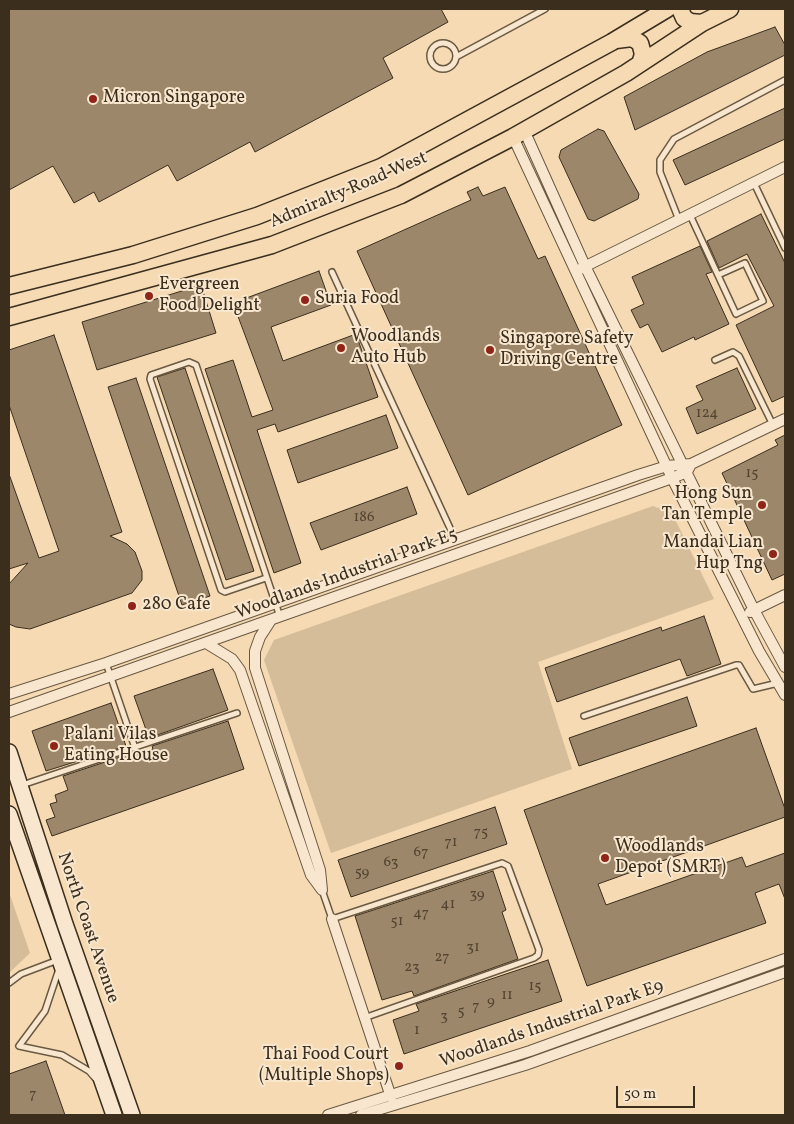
<!DOCTYPE html>
<style>
body{margin:0}
#map{position:relative;width:794px;height:1124px;overflow:hidden;background:#f5dab3;font-family:Vollkorn,serif}
canvas{display:block}
.frame{position:absolute;inset:0;border:10px solid #3b2e1d;pointer-events:none}
.scale{position:absolute;left:616px;top:1086px;width:79px;height:22px;box-sizing:border-box;border:2px solid #3b2e1d;border-top:0;padding-left:6px;font-size:15px;line-height:18px;white-space:nowrap;color:#3b2e1d;-webkit-text-stroke:4px #f8e7ce;paint-order:stroke}
</style>
<div id="map">
<canvas width="794" height="1124"></canvas>
<div class="frame"></div>
<div class="scale">50 m</div>
</div>
<script>
const g = document.querySelector('canvas').getContext('2d');
g.lineJoin = 'round';
function paint(path, color) {
  g.fillStyle = color;
  g.fill(path, 'evenodd');
}
function toPath(rows) {
  const path = new Path2D();
  for (const r of rows) {
    if (r.length === 3) {
      path.moveTo(r[0] + r[2], r[1]);
      path.arc(r[0], r[1], r[2], 0, 2 * Math.PI);
      continue;
    }
    path.moveTo(r[0], r[1]);
    for (let i = 2; i < r.length; i += 2) path.lineTo(r[i], r[i + 1]);
  }
  return path;
}
function strokePath(path, color, width, dash) {
  g.strokeStyle = color;
  g.lineWidth = width;
  g.lineCap = dash ? 'butt' : 'round';
  g.setLineDash(dash || []);
  g.stroke(path);
}
function drawText(font, color, halo, rows, align = 'center') {
  g.font = font + ' Vollkorn,serif';
  g.lineWidth = 4;
  g.setLineDash([]);
  g.textBaseline = 'middle';
  g.strokeStyle = halo;
  g.fillStyle = color;
  for (const [text, x, y, turn = 0] of rows) {
    g.save();
    g.translate(x, y);
    g.rotate((+turn || 0) * Math.PI / 180);
    g.textAlign = isNaN(turn) ? turn : align;
    if (halo) g.strokeText(text, 0, 0);
    g.fillText(text, 0, 0);
    g.restore();
  }
}
paint(toPath([
 [653,506,672,513,714,599,538,662,572,769,331,853,264,660,274,640],
 [9,892,30,953,9,973]
]), '#d5bd9a');
const building = toPath([
 [9,9,441,9,448,22,383,58,393,78,255,152,250,142,177,181,168,165,99,202,94,192,74,203,53,166,9,190,9,9],
 [775,27,785,45,785,55,635,130,624,97,707,52,775,27],
 [785,108,785,139,685,185,673,160,785,108],
 [598,129,604,131,639,194,638,199,594,221,588,219,559,157,561,150,598,129],
 [478,187,483,196,505,187,538,259,545,256,622,425,468,495,357,251,471,200,467,192,478,187],
 [761,214,785,263,785,396,772,402,736,325,774,306,747,254,719,268,707,241,761,214],
 [700,246,712,272,706,274,729,324,695,340,694,337,662,352,648,324,640,328,631,310,644,304,632,277,700,246],
 [319,271,331,305,271,327,283,361,356,334,378,397,278,432,275,424,257,430,301,563,274,573,205,369,233,360,252,417,273,410,233,303,319,271],
 [201,285,216,333,97,370,82,322,201,285],
 [54,335,122,532,110,536,127,544,135,552,142,571,142,580,132,593,30,629,16,627,9,624,9,584,28,563,9,569,9,474,39,558,59,551,9,405,9,350,54,335],
 [185,368,254,571,226,580,157,377,185,368],
 [737,368,756,409,697,434,686,408,703,400,696,386,737,368],
 [136,378,210,596,182,605,108,387,136,378],
 [386,415,398,448,298,483,287,450,386,415],
 [785,435,785,574,772,580,722,473,778,445,775,440,785,435],
 [407,487,417,514,321,550,310,523,407,487],
 [704,616,721,664,687,676,680,659,557,702,545,668,661,627,662,631,704,616],
 [213,669,228,710,149,738,134,696,213,669],
 [687,697,697,726,579,766,569,738,687,697],
 [111,703,126,746,46,771,32,731,111,703],
 [228,721,244,769,52,836,46,820,55,817,50,804,57,802,55,795,68,790,63,776,129,754,130,757,153,749,152,746,228,721],
 [756,728,785,809,785,817,598,884,606,905,742,857,746,867,785,853,785,899,779,884,755,893,766,923,587,986,524,810,756,728],
 [495,807,507,844,351,897,338,860,495,807],
 [493,871,506,910,502,912,518,959,414,996,412,991,382,1000,355,916,493,871],
 [548,960,562,1001,404,1054,393,1020,419,1011,416,1004,548,960],
 [46,1061,65,1115,9,1115,9,1074,46,1061]
]);
paint(building, '#9c876b');
strokePath(building, '#3b2e1d', 1);
const lane = toPath([
 [443,56,13],
 [456,57,545,9],
 [754,183,785,248],
 [690,215,736,314,763,301,745,263,718,275],
 [679,220,660,172,660,160,674,139,785,80],
 [332,272,455,539],
 [715,360,733,352,739,356,773,425],
 [266,578,225,592,221,590,150,379,151,375,189,362,196,365,280,617],
 [106,663,135,748],
 [584,716,736,665,739,665,753,689,778,683],
 [22,785,237,713],
 [322,890,332,919,502,863,508,866,539,950,538,955,534,958,364,1018],
 [59,969,45,1011,19,1046,62,1055,89,1071,95,1078],
 [9,983,21,974,58,960]
]);
const street = toPath([
 [524,130,585,266,754,610,785,667],
 [513,137,672,478,759,651,785,695],
 [580,269,785,167],
 [750,612,785,595],
 [206,643,232,659,240,670,311,875,322,890,320,870,255,668,255,651,260,637,271,620],
 [9,694,106,663,638,475,667,466,691,464,785,419],
 [9,712,672,478,687,472,691,464],
 [332,919,391,1097],
 [328,1115,530,1051,785,959],
 [361,1115,525,1065,785,972]
]);
const secondary = toPath([
 [9,752,65,924,132,1115],
 [9,814,114,1115]
]);
const primary = toPath([
 [680,9,684,18,690,22,702,23],
 [616,40,632,38,640,43,643,54,640,64],
 [9,286,133,255,257,216,381,167,612,42,667,9],
 [9,317,272,245,401,195,513,137,626,73,702,23,730,9]
]);
strokePath(lane, '#6a5942', 8);
strokePath(street, '#6a5942', 12);
strokePath(secondary, '#3b2e1d', 18);
strokePath(primary, '#3b2e1d', 19);
strokePath(lane, '#f8e7ce', 5);
strokePath(street, '#f8e7ce', 10);
strokePath(secondary, '#f8e7ce', 15);
strokePath(primary, '#f5dab3', 16);
for (const [x, y, r, color] of [
 [93,99,5,"#8f2418"],
 [149,296,5,"#8f2418"],
 [305,300,5,"#8f2418"],
 [341,348,5,"#8f2418"],
 [490,350,5,"#8f2418"],
 [762,505,5,"#8f2418"],
 [773,554,5,"#8f2418"],
 [132,606,5,"#8f2418"],
 [54,746,5,"#8f2418"],
 [605,858,5,"#8f2418"],
 [399,1066,5,"#8f2418"]
]) {
  const dot = new Path2D();
  dot.arc(x, y, r, 0, 2 * Math.PI);
  g.fillStyle = color;
  g.fill(dot);
  strokePath(dot, '#f8e7ce', 2);
}
drawText('15px', '#534430', null, [
 ["124",707,414],
 ["15",752,474],
 ["186",364,518],
 ["75",481,833],
 ["71",451,843],
 ["67",421,853],
 ["63",391,863],
 ["59",362,873],
 ["39",477,895],
 ["41",448,905],
 ["47",421,914],
 ["51",397,922],
 ["31",473,948],
 ["27",442,958],
 ["23",412,968],
 ["15",535,987],
 ["11",507,996],
 ["9",491,1002],
 ["7",476,1007],
 ["5",461,1012],
 ["3",444,1017],
 ["1",417,1031],
 ["7",33,1095]
]);
drawText('18px', '#3b2e1d', '#f8e7ce', [
 ["Micron Singapore",103,99],
 ["Evergreen",159,286],
 ["Food Delight",159,307],
 ["Suria Food",315,300],
 ["Woodlands",351,338],
 ["Auto Hub",351,359],
 ["Singapore Safety",500,340],
 ["Driving Centre",500,361],
 ["Hong Sun",752,495,"right"],
 ["Tan Temple",752,516,"right"],
 ["Mandai Lian",763,544,"right"],
 ["Hup Tng",763,565,"right"],
 ["280 Cafe",142,606],
 ["Palani Vilas",64,736],
 ["Eating House",64,757],
 ["Woodlands",615,848],
 ["Depot (SMRT)",615,869],
 ["Thai Food Court",389,1056,"right"],
 ["(Multiple Shops)",389,1077,"right"]
], 'left');
drawText('18px', '#3b2e1d', '#f8e7ce', [
 ["Admiralty Road West",349,191,-23],
 ["Woodlands Industrial Park E5",347,575,-20],
 ["North Coast Avenue",87,928,71],
 ["Woodlands Industrial Park E9",552,1025,-19]
]);
</script>
